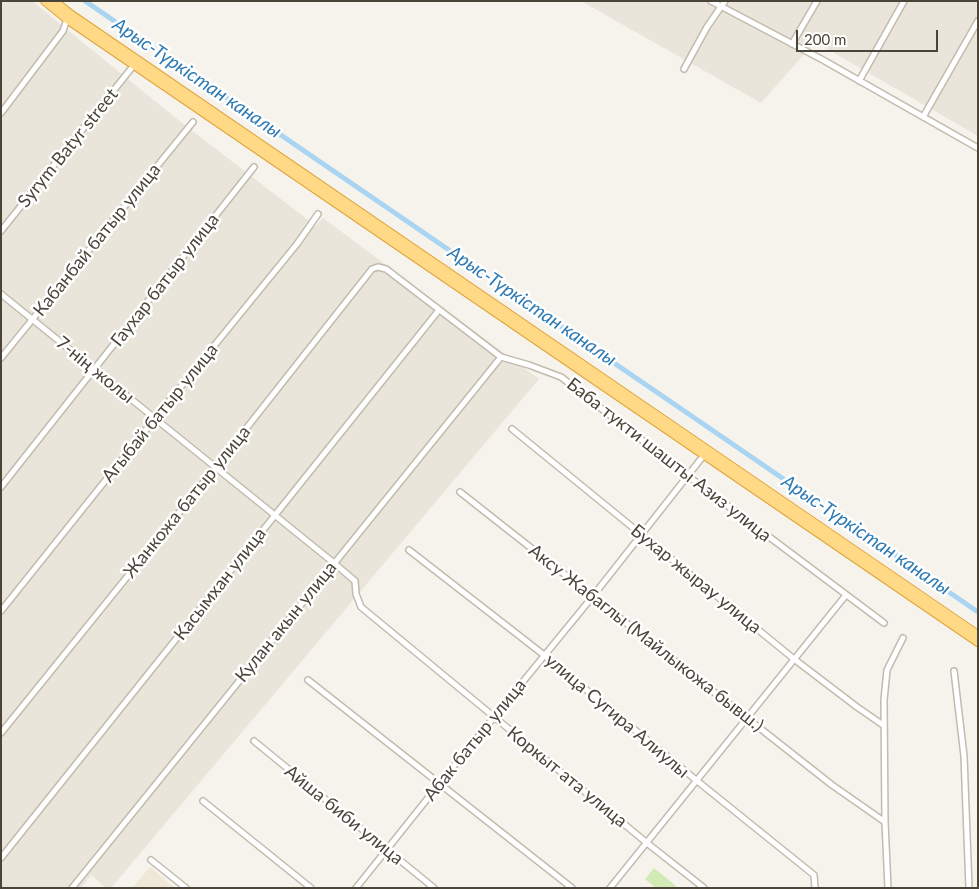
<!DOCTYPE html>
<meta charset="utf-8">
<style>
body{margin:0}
#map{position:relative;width:979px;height:889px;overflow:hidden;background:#f6f3ec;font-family:Lato,sans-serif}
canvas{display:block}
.frame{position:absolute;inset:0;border:2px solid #4b4439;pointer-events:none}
.scale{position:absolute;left:796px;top:30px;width:142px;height:22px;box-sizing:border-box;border:2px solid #4b4439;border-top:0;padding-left:6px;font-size:15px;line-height:18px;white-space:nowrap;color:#4b4439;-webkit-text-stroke:4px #fff;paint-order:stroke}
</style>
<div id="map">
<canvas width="979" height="889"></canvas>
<div class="frame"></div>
<div class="scale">200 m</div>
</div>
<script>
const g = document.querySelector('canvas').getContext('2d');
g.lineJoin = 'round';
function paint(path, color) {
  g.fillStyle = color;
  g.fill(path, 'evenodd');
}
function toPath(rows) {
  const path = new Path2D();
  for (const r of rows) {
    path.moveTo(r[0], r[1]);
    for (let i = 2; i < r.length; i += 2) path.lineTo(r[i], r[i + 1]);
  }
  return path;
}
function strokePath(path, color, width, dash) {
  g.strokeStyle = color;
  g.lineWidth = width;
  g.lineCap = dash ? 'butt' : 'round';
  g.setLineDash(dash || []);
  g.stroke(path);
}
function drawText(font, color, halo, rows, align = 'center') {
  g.font = font + ' Lato,sans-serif';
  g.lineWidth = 5;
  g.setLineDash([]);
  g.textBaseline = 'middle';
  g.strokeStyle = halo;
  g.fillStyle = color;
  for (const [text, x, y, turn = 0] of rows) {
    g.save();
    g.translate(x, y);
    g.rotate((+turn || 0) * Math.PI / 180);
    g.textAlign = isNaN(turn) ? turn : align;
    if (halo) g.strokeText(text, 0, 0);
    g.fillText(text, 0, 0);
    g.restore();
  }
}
paint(toPath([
 [1,1,32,1,177,119,316,226,323,218,539,379,111,888,106,888,91,875,81,888,1,888],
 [581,1,978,1,978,136,815,42,761,103]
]), '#eae5da');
paint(toPath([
 [150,867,175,888,132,888]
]), '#efe8d6');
paint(toPath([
 [654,868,676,886,675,888,656,888,645,879]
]), '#d2eab5');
strokePath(toPath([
 [85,1,978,612]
]), '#a9d4f2', 5);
const minor = toPath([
 [711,1,823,60,978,148],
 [792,44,817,1],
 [684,69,707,27,725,1],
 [859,81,904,1],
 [1,113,63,31,67,19],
 [923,117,978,21],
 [1,231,134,65],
 [1,294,334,563,355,581,356,594,361,607,647,843,704,888],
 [1,358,193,122],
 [512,429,794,659,857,707,883,725],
 [1,487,254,167],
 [460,492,832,785,885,822],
 [409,550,544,655,696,780,814,875,815,888],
 [1,611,161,411,297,244,318,214],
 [954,671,964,756,969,888],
 [308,680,572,888],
 [1,733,215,468,372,269,378,267,386,269,501,357,529,365,561,377,688,476,884,623],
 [254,741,434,888],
 [203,801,311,888],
 [1,858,439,310],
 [151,860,186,888],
 [72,888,501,357],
 [356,888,440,783,589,601,704,455],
 [610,888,846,595],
 [888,888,885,822,884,700,887,670,903,638]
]);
const trunk = toPath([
 [45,1,67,19,978,642],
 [54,1,70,14,978,635]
]);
strokePath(minor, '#c2bbae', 8);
strokePath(trunk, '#e0a43c', 10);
strokePath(minor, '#fff', 5);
strokePath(trunk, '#ffd985', 8);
drawText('18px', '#4b4439', '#fff', [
 ["Syrym Batyr street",68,148,-51],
 ["Кабанбай батыр улица",97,240,-51],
 ["Гаухар батыр улица",165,280,-52],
 ["7-нің жолы",95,370,39],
 ["Агыбай батыр улица",160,413,-51],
 ["Баба тукти шашты Азиз улица",669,460,38],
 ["Жанкожа батыр улица",187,502,-51],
 ["Бухар жырау улица",696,579,39],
 ["Касымхан улица",220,584,-52],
 ["Кулан акын улица",286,622,-51],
 ["Аксу Жабаглы (Майлыкожа бывш.)",646,638,38],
 ["улица Сугира Алиулы",617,716,40],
 ["Абак батыр улица",475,740,-51],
 ["Коркыт ата улица",567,777,39],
 ["Айша биби улица",344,815,39]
]);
drawText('italic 19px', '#2e7ab2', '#fff', [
 ["Арыс-Түркістан каналы",197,78,34],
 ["Арыс-Түркістан каналы",532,306,34],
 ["Арыс-Түркістан каналы",866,535,34]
]);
</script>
